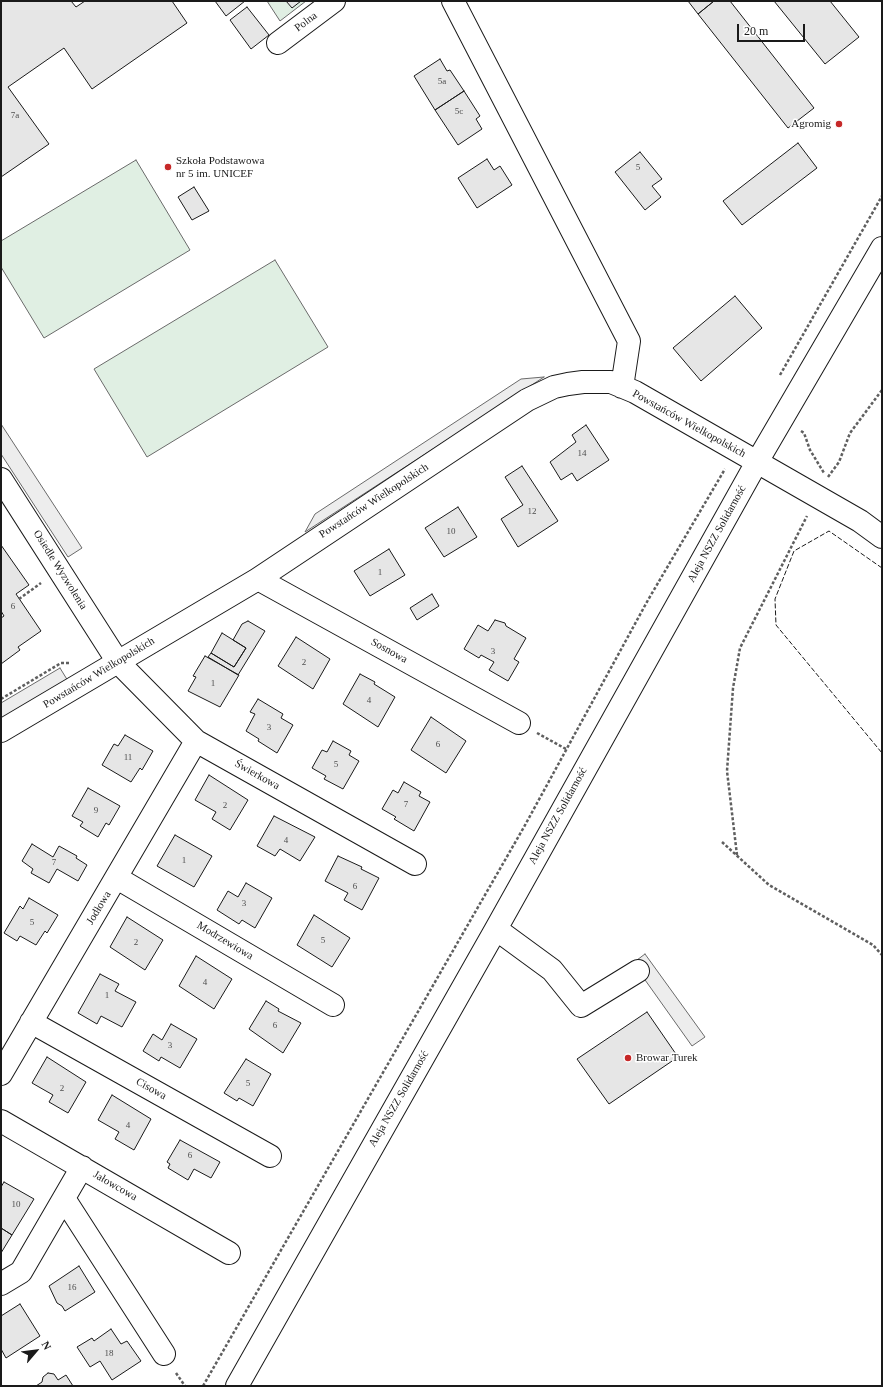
<!DOCTYPE html>
<meta charset="utf-8">
<style>
body{margin:0}
#map{position:relative;width:883px;height:1387px;overflow:hidden;background:#fff;font-family:Georgia,serif}
canvas{display:block}
.frame{position:absolute;inset:0;border:2px solid #1a1a1a;pointer-events:none}
.north{position:absolute;left:16px;top:1331px;width:40px;height:40px;-webkit-text-stroke:3px #fff;paint-order:stroke;rotate:62deg;font-size:11px;font-weight:700;line-height:16px;text-align:center;color:#1a1a1a}
.north::after{content:'';display:block;margin:auto;width:14px;height:18px;background:#1a1a1a;clip-path:polygon(50% 0,100% 100%,50% 72%,0 100%)}
.scale{position:absolute;left:737px;top:24px;width:68px;height:18px;box-sizing:border-box;border:2px solid #1a1a1a;border-top:0;padding-left:5px;font-size:12px;line-height:14px;white-space:nowrap;color:#1a1a1a;-webkit-text-stroke:3px #fff;paint-order:stroke}
</style>
<div id="map">
<canvas width="883" height="1387"></canvas>
<div class="frame"></div>
<div class="north">N</div>
<div class="scale">20 m</div>
</div>
<script>
const g = document.querySelector('canvas').getContext('2d');
g.lineJoin = 'round';
function paint(path, color) {
  g.fillStyle = color;
  g.fill(path, 'evenodd');
}
function toPath(rows) {
  const path = new Path2D();
  for (const r of rows) {
    path.moveTo(r[0], r[1]);
    for (let i = 2; i < r.length; i += 2) path.lineTo(r[i], r[i + 1]);
  }
  return path;
}
function strokePath(path, color, width, dash) {
  g.strokeStyle = color;
  g.lineWidth = width;
  g.lineCap = dash ? 'butt' : 'round';
  g.setLineDash(dash || []);
  g.stroke(path);
}
function drawText(font, color, halo, rows, align = 'center') {
  g.font = font + ' Georgia,serif';
  g.lineWidth = 3;
  g.setLineDash([]);
  g.textBaseline = 'middle';
  g.strokeStyle = halo;
  g.fillStyle = color;
  for (const [text, x, y, turn = 0] of rows) {
    g.save();
    g.translate(x, y);
    g.rotate((+turn || 0) * Math.PI / 180);
    g.textAlign = isNaN(turn) ? turn : align;
    if (halo) g.strokeText(text, 0, 0);
    g.fillText(text, 0, 0);
    g.restore();
  }
}
const green = toPath([
 [267,1,306,1,280,21,267,1],
 [136,160,190,250,44,338,1,267,1,241,136,160],
 [275,260,328,347,147,457,94,369,275,260]
]);
paint(green, '#e0efe3');
strokePath(green, '#6a6a6a', 1);
const parking = toPath([
 [544,377,305,532,315,514,521,379,544,377],
 [1,424,82,548,68,557,1,454,1,424],
 [60,668,68,681,1,721,1,703,60,668],
 [645,954,705,1037,692,1046,633,963,645,954]
]);
paint(parking, '#ededed');
strokePath(parking, '#6a6a6a', 1);
const building = toPath([
 [1,1,71,1,76,7,85,1,172,1,187,23,92,89,64,48,8,87,49,144,1,177,1,1],
 [215,1,245,1,226,16,215,1],
 [286,1,301,1,292,8,286,1],
 [688,1,714,1,698,14,688,1],
 [714,1,730,1,814,108,788,128,698,14,714,1],
 [774,1,830,1,859,37,825,64,774,1],
 [247,7,269,35,251,49,230,20,247,7],
 [440,59,447,71,450,70,464,91,435,110,414,76,440,59],
 [464,91,480,116,476,119,482,129,458,145,435,110,464,91],
 [798,143,817,168,742,225,723,201,798,143],
 [640,152,662,179,652,186,661,197,645,210,615,172,640,152],
 [487,159,494,170,500,166,512,185,477,208,458,178,487,159],
 [194,187,209,211,192,220,178,197,194,187],
 [735,296,762,328,701,381,673,348,735,296],
 [586,425,609,460,577,481,572,473,561,480,550,462,576,442,572,435,586,425],
 [522,466,558,521,518,547,501,519,523,505,505,477,522,466],
 [458,507,477,537,444,557,425,528,458,507],
 [1,545,29,585,16,594,41,631,18,647,20,650,1,664,1,618,4,616,1,611,1,545],
 [389,549,405,575,370,596,354,571,389,549],
 [432,594,439,606,417,620,410,608,432,594],
 [495,620,505,623,506,626,526,638,514,659,519,662,508,681,489,670,494,662,481,655,479,658,464,649,478,625,488,631,495,620],
 [248,621,265,631,238,675,208,657,211,653,234,667,246,648,233,640,242,624,248,621],
 [222,633,246,648,234,667,211,653,222,633],
 [296,637,330,659,313,689,278,666,296,637],
 [205,656,239,675,220,707,188,691,196,677,193,676,205,656],
 [360,674,375,682,374,684,395,697,378,727,343,704,360,674],
 [258,699,283,714,281,718,293,725,277,753,258,741,259,739,246,731,255,714,250,712,258,699],
 [431,717,466,741,446,773,411,750,431,717],
 [125,735,153,751,142,770,140,768,131,782,102,765,114,744,118,746,125,735],
 [333,741,351,751,349,755,359,761,343,789,324,779,326,776,312,768,322,750,327,752,333,741],
 [209,775,248,800,230,830,212,819,216,812,195,800,209,775],
 [404,782,421,792,419,796,430,802,414,831,394,819,396,817,382,809,393,790,398,793,404,782],
 [88,788,120,806,109,825,106,823,98,837,80,826,83,822,72,816,88,788],
 [274,816,315,837,300,861,280,849,275,856,257,846,274,816],
 [175,835,212,856,194,887,157,866,175,835],
 [32,844,53,857,59,846,77,856,76,858,87,865,78,881,57,869,49,883,31,873,33,869,22,861,32,844],
 [338,856,362,867,361,869,379,878,362,910,344,900,348,893,325,881,338,856],
 [246,883,272,898,255,928,242,920,239,924,217,910,228,891,238,897,246,883],
 [29,898,58,915,47,933,45,931,36,945,20,936,17,941,4,933,20,906,23,909,29,898],
 [314,915,350,938,332,967,297,945,314,915],
 [127,917,163,940,145,970,110,947,127,917],
 [196,956,232,979,214,1009,179,986,196,956],
 [100,974,119,984,115,991,136,1002,122,1027,101,1016,97,1024,78,1013,100,974],
 [266,1001,279,1009,278,1011,301,1023,283,1053,249,1029,266,1001],
 [647,1012,678,1057,609,1104,577,1059,647,1012],
 [171,1024,197,1039,180,1068,161,1057,159,1061,143,1051,153,1034,162,1040,171,1024],
 [47,1057,86,1082,68,1113,49,1102,53,1095,32,1083,47,1057],
 [246,1059,271,1074,253,1106,239,1098,237,1101,224,1093,246,1059],
 [112,1095,151,1119,134,1150,115,1139,119,1132,98,1120,112,1095],
 [180,1140,220,1162,211,1178,194,1169,188,1180,168,1168,170,1164,167,1162,180,1140],
 [4,1182,34,1199,12,1235,1,1228,1,1187,4,1182],
 [1,1228,12,1235,1,1253,1,1228],
 [79,1266,95,1292,65,1311,62,1306,57,1303,49,1286,79,1266],
 [20,1304,40,1336,6,1358,1,1349,1,1316,20,1304],
 [111,1329,121,1344,127,1341,141,1361,112,1380,100,1361,90,1367,77,1347,92,1338,94,1341,111,1329],
 [48,1373,54,1374,58,1380,66,1375,73,1386,36,1386,42,1382,43,1377,48,1373]
]);
paint(building, '#e6e6e6');
strokePath(building, '#1a1a1a', 1);
const minor = toPath([
 [453,1,629,341,622,387],
 [278,43,334,1],
 [1,479,118,662,196,741,415,864],
 [258,579,519,723],
 [1,731,258,579,527,400,554,387,568,384,583,382,611,382,635,392,860,521,882,537],
 [117,878,333,1005],
 [496,929,552,970,581,1006,638,971],
 [31,1022,270,1156],
 [1,1074,196,741],
 [1,1121,229,1253],
 [65,1200,164,1354],
 [1,1284,21,1272,82,1167],
 [237,1386,496,929,757,462,882,248]
]);
strokePath(minor, '#1a1a1a', 24);
strokePath(toPath([
 [780,375,882,196],
 [801,431,804,433,810,450,824,473],
 [828,477,839,462,850,433,882,390],
 [19,599,41,583],
 [1,699,61,663,69,663],
 [537,733,566,749],
 [722,842,769,885,873,945,882,955],
 [737,855,727,771,733,688,740,648,807,516],
 [176,1373,185,1386],
 [203,1386,524,827,648,600,725,469]
]), '#5f5f5f', 2.5, [3, 2]);
strokePath(minor, '#fff', 22);
strokePath(toPath([
 [882,568,829,531,794,551,775,599,776,625,882,753]
]), '#1a1a1a', 1, [5, 2]);
for (const [x, y, r, color] of [
 [839,124,4,"#c62828"],
 [168,167,4,"#c62828"],
 [628,1058,4,"#c62828"]
]) {
  const dot = new Path2D();
  dot.arc(x, y, r, 0, 2 * Math.PI);
  g.fillStyle = color;
  g.fill(dot);
  strokePath(dot, '#fff', 1.5);
}
drawText('9px', '#4d4d4d', null, [
 ["5a",442,82],
 ["5c",459,112],
 ["7a",15,116],
 ["5",638,168],
 ["14",582,454],
 ["12",532,512],
 ["10",451,532],
 ["1",380,573],
 ["6",13,607],
 ["3",493,652],
 ["2",304,663],
 ["1",213,684],
 ["4",369,701],
 ["3",269,728],
 ["6",438,745],
 ["11",128,758],
 ["5",336,765],
 ["7",406,805],
 ["2",225,806],
 ["9",96,811],
 ["4",286,841],
 ["1",184,861],
 ["7",54,863],
 ["6",355,887],
 ["3",244,904],
 ["5",32,923],
 ["5",323,941],
 ["2",136,943],
 ["4",205,983],
 ["1",107,996],
 ["6",275,1026],
 ["3",170,1046],
 ["5",248,1084],
 ["2",62,1089],
 ["4",128,1126],
 ["6",190,1156],
 ["10",16,1205],
 ["16",72,1288],
 ["18",109,1354]
]);
drawText('11px', '#1a1a1a', '#fff', [
 ["Polna",306,22,-37],
 ["Powstańców Wielkopolskich",689,424,29],
 ["Powstańców Wielkopolskich",374,501,-33],
 ["Aleja NSZZ Solidarność",717,534,-61],
 ["Osiedle Wyzwolenia",60,570,58],
 ["Sosnowa",389,651,29],
 ["Powstańców Wielkopolskich",99,673,-31],
 ["Świerkowa",257,775,29],
 ["Aleja NSZZ Solidarność",558,816,-61],
 ["Jodłowa",99,908,-59],
 ["Modrzewiowa",225,941,31],
 ["Cisowa",151,1089,29],
 ["Aleja NSZZ Solidarność",399,1099,-60],
 ["Jałowcowa",115,1186,30]
]);
drawText('11px', '#1a1a1a', '#fff', [
 ["Agromig",831,124,"right"],
 ["Szkoła Podstawowa",176,161],
 ["nr 5 im. UNICEF",176,174],
 ["Browar Turek",636,1058]
], 'left');
</script>
